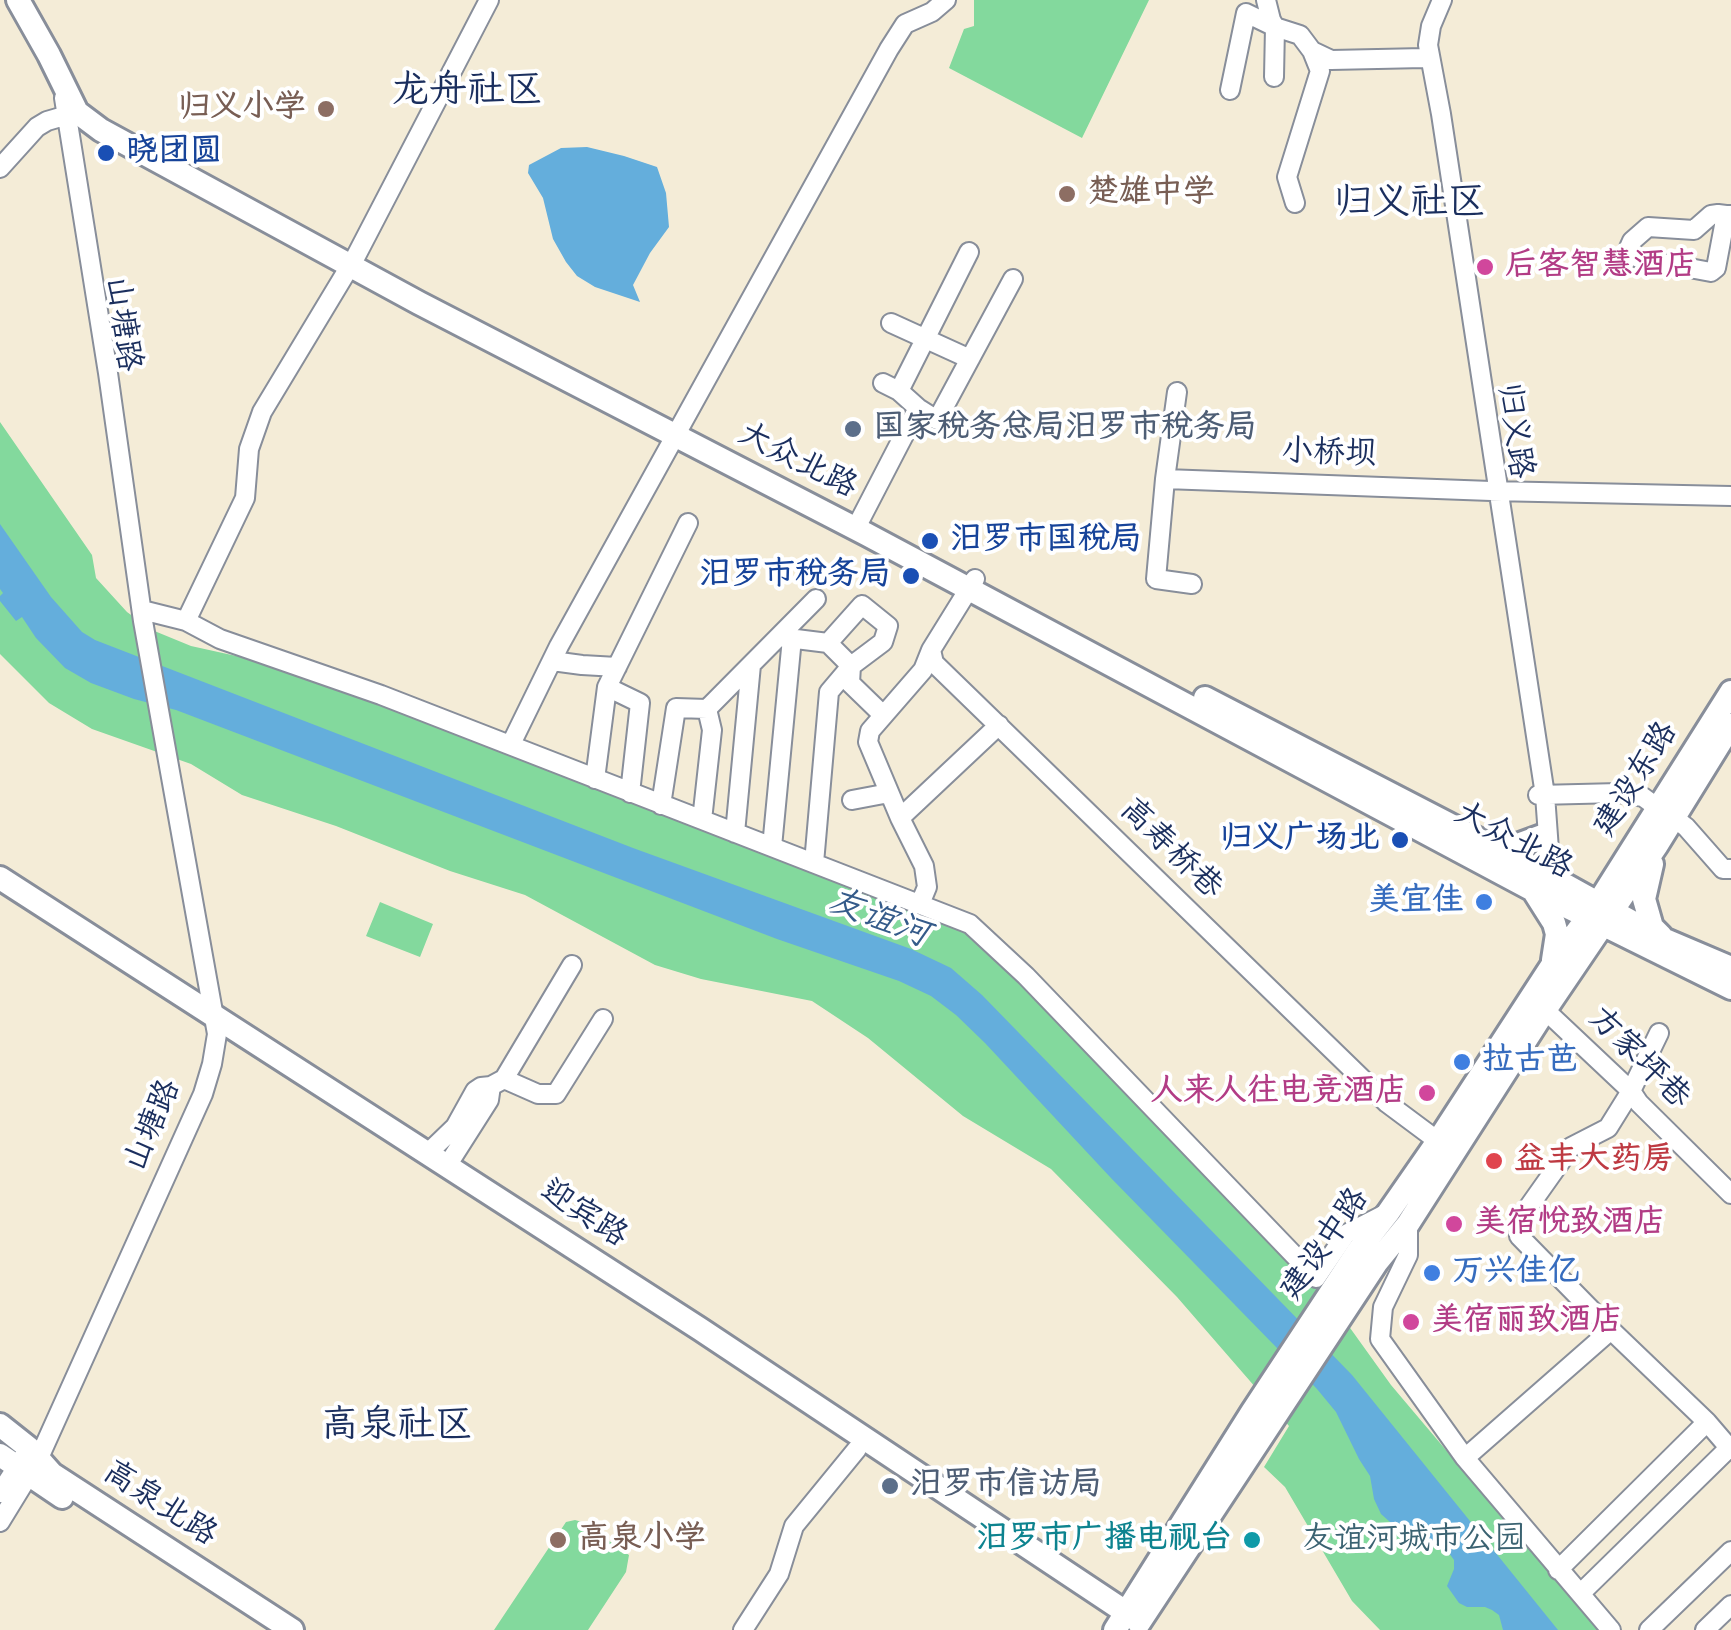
<!DOCTYPE html>
<meta charset="utf-8">
<style>
body{margin:0}
canvas{display:block;background:#f4ecd7}
</style>
<canvas width="1731" height="1630"></canvas>
<script>
const g = document.querySelector('canvas').getContext('2d');
g.lineJoin = 'round';
function paint(path, color) {
  g.fillStyle = color;
  g.fill(path, 'evenodd');
}
function toPath(rows) {
  const path = new Path2D();
  for (const r of rows) {
    path.moveTo(r[0], r[1]);
    for (let i = 2; i < r.length; i += 2) path.lineTo(r[i], r[i + 1]);
  }
  return path;
}
function strokePath(path, color, width, dash) {
  g.strokeStyle = color;
  g.lineWidth = width;
  g.lineCap = dash ? 'butt' : 'round';
  g.setLineDash(dash || []);
  g.stroke(path);
}
function drawText(font, color, halo, rows, align = 'center') {
  g.font = font + ' "Architects Daughter","LXGW WenKai TC",sans-serif';
  g.lineWidth = 8;
  g.setLineDash([]);
  g.textBaseline = 'middle';
  g.strokeStyle = halo;
  g.fillStyle = color;
  for (const [text, x, y, turn = 0] of rows) {
    g.save();
    g.translate(x, y);
    g.rotate((+turn || 0) * Math.PI / 180);
    g.textAlign = isNaN(turn) ? turn : align;
    if (halo) g.strokeText(text, 0, 0);
    g.fillText(text, 0, 0);
    g.restore();
  }
}
paint(toPath([
 [974,0,1149,0,1082,138,949,68,964,29,974,26],
 [0,422,92,555,96,578,127,612,152,630,191,646,277,665,836,875,956,925,975,939,1006,963,1325,1293,1391,1385,1598,1630,1380,1630,1352,1601,1285,1487,1264,1467,1289,1426,1177,1297,1051,1169,963,1116,868,1038,812,1001,701,979,655,965,525,895,450,871,336,826,242,795,191,764,92,729,49,703,0,654],
 [380,902,433,924,420,957,366,936],
 [575,1520,582,1522,629,1555,626,1572,588,1630,494,1630,566,1522]
]), '#83d99d');
paint(toPath([
 [587,147,624,156,657,167,666,193,669,227,650,253,633,285,640,302,595,287,577,276,566,262,553,239,543,198,528,173,529,165,561,148],
 [0,524,51,597,82,632,95,640,633,848,911,949,951,968,982,995,1352,1375,1558,1630,1503,1630,1499,1615,1492,1610,1485,1607,1467,1607,1459,1603,1447,1586,1454,1569,1454,1560,1449,1553,1442,1544,1435,1543,1416,1545,1381,1514,1374,1499,1370,1476,1359,1459,1336,1412,1317,1389,1111,1178,985,1043,956,1015,931,996,899,981,777,939,176,710,134,699,91,683,65,668,36,638,22,617,16,621,0,601,0,596,3,593,0,589]
]), '#64aedc');
const minor = toPath([
 [1266,0,1271,20,1275,27,1300,35,1312,51,1331,60,1424,58],
 [1442,0,1431,26,1428,45,1441,114,1545,795,1551,877],
 [1230,90,1246,13,1275,27,1274,77],
 [0,168,37,127,47,121,78,112],
 [1295,203,1287,177,1320,71,1312,51],
 [1726,215,1716,268,1711,272,1641,259,1629,254,1628,250,1632,241,1648,227,1694,230,1711,215,1718,214,1726,215,1731,215],
 [891,323,970,359],
 [883,383,899,391,918,408,937,420,1013,279],
 [899,391,969,252],
 [1177,392,1165,479,1156,579,1192,584],
 [1165,479,1491,491,1731,496],
 [860,520,918,408],
 [975,579,931,650,934,663,1387,1103,1438,1141],
 [142,610,186,621,220,639,381,695,970,924,1026,976,1316,1278,1346,1234,1385,1214],
 [186,621,245,498,249,449,262,412,356,256,489,0],
 [780,637,828,643,851,666,850,683,883,715],
 [552,661,582,665,617,667],
 [607,687,640,703,630,793],
 [511,744,559,646,889,49,905,24,932,12,946,0],
 [595,779,607,687,688,523],
 [1538,795,1619,793,1643,797,1658,808],
 [852,800,889,793],
 [661,805,676,708,707,709,816,599],
 [900,818,999,725],
 [1674,818,1686,827,1723,869,1731,869],
 [702,820,712,730,707,709],
 [735,833,751,665],
 [772,847,792,638],
 [814,863,829,692,851,666,883,642,888,626,862,605,828,643],
 [920,904,927,887,924,866,900,818,868,742,870,731,923,670,931,650],
 [1545,1010,1631,1091,1639,1103,1731,1194],
 [1659,1033,1631,1091,1608,1128,1571,1147,1525,1212,1519,1236,1611,1330,1707,1422,1731,1450],
 [504,1079,572,965],
 [428,1153,455,1127,475,1091,481,1087,491,1086],
 [447,1166,489,1100,491,1086,504,1079,538,1094,556,1094,603,1019],
 [1408,1224,1408,1255,1383,1307,1380,1339,1465,1458,1611,1630],
 [1465,1458,1611,1330],
 [0,1493,24,1456],
 [0,1522,38,1460,203,1094,212,1064,217,1034,143,621,108,373,64,98],
 [1558,1570,1707,1422],
 [1581,1593,1729,1448],
 [743,1630,779,1574,794,1526,857,1449],
 [1649,1630,1731,1551],
 [1705,1630,1731,1605]
]);
const major = toPath([
 [18,0,49,55,77,112,101,130,419,303,866,534,1533,890,1731,988],
 [1205,698,1551,877,1663,939,1731,968],
 [1501,851,1542,836],
 [1652,864,1644,899,1652,927,1661,936],
 [0,878,700,1329,1127,1613],
 [1535,893,1554,923,1557,934,1553,960],
 [0,1425,29,1448,52,1474,292,1630],
 [0,1455,62,1497],
 [1139,1623,1377,1262,1408,1224,1545,1010,1657,845,1731,725],
 [1115,1630,1252,1412,1358,1251,1388,1213,1438,1141,1551,967,1598,903,1731,692]
]);
strokePath(minor, '#888e9a', 22);
strokePath(major, '#888e9a', 28);
strokePath(minor, '#fff', 18);
strokePath(major, '#fff', 22);
for (const [x, y, r, color] of [
 [326,109,10,"#8d6e63"],
 [106,153,10,"#1a4fb4"],
 [1067,194,10,"#8d6e63"],
 [1485,267,10,"#d1479c"],
 [853,429,10,"#5c6f8a"],
 [930,541,10,"#1a4fb4"],
 [911,576,10,"#1a4fb4"],
 [1400,840,10,"#1a4fb4"],
 [1484,902,10,"#3f7fe0"],
 [1462,1062,10,"#3f7fe0"],
 [1427,1093,10,"#d1479c"],
 [1494,1161,10,"#e0444e"],
 [1454,1224,10,"#d1479c"],
 [1432,1273,10,"#3f7fe0"],
 [1411,1322,10,"#d1479c"],
 [890,1486,10,"#5c6f8a"],
 [558,1540,10,"#8d6e63"],
 [1252,1540,10,"#0f9aa8"]
]) {
  const dot = new Path2D();
  dot.arc(x, y, r, 0, 2 * Math.PI);
  g.fillStyle = color;
  g.fill(dot);
  strokePath(dot, '#fff', 4);
}
drawText('bold 32px', '#785e54', '#fff', [
 ["归义小学",306,109,"right"],
 ["楚雄中学",1087,194],
 ["高泉小学",578,1540]
], 'left');
drawText('bold 32px', '#164399', '#fff', [
 ["晓团圆",126,153],
 ["汨罗市国税局",950,541],
 ["汨罗市税务局",891,576,"right"],
 ["归义广场北",1380,840,"right"]
], 'left');
drawText('bold 32px', '#b23c85', '#fff', [
 ["后客智慧酒店",1505,267],
 ["人来人往电竞酒店",1407,1093,"right"],
 ["美宿悦致酒店",1474,1224],
 ["美宿丽致酒店",1431,1322]
], 'left');
drawText('32px', '#1b2f5e', '#fff', [
 ["山塘路",121,324,82],
 ["归义路",1513,431,82],
 ["小桥坝",1329,455,2],
 ["大众北路",797,462,27],
 ["建设东路",1637,780,-58],
 ["大众北路",1513,842,28],
 ["高寿桥巷",1170,850,44],
 ["方家坪巷",1638,1059,45],
 ["山塘路",154,1126,-67],
 ["迎宾路",583,1215,33],
 ["建设中路",1326,1245,-55],
 ["高泉北路",159,1505,33]
]);
drawText('bold 32px', '#4e5e75', '#fff', [
 ["国家税务总局汨罗市税务局",873,429],
 ["汨罗市信访局",910,1486]
], 'left');
drawText('bold 32px', '#366cbe', '#fff', [
 ["美宜佳",1464,902,"right"],
 ["拉古芭",1482,1062],
 ["万兴佳亿",1452,1273]
], 'left');
drawText('bold 32px', '#be3a42', '#fff', [
 ["益丰大药房",1514,1161]
], 'left');
drawText('bold 32px', '#0d838f', '#fff', [
 ["汨罗市广播电视台",1232,1540]
], 'right');
drawText('32px', '#3a6271', '#fff', [
 ["友谊河城市公园",1414,1541]
]);
drawText('italic 35px', '#355b8a', '#fff', [
 ["友谊河",878,920,21]
]);
drawText('38px', '#1b2f5e', '#fff', [
 ["龙舟社区",467,93],
 ["归义社区",1410,205],
 ["高泉社区",397,1428]
]);
</script>
